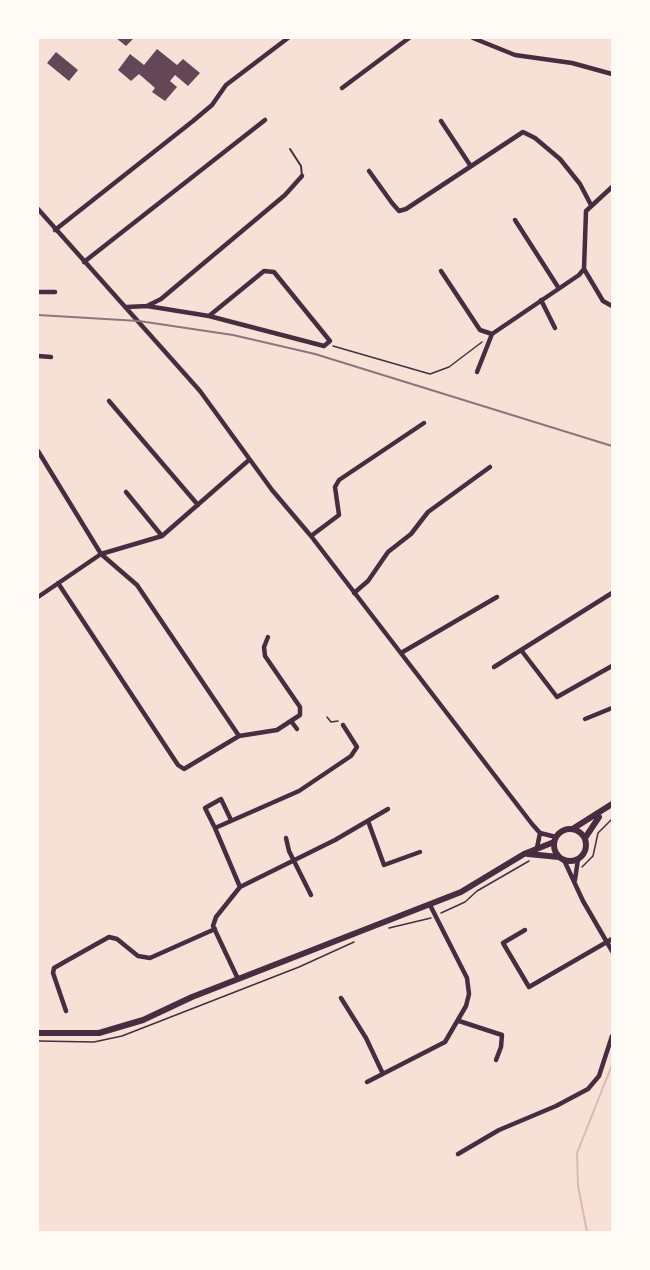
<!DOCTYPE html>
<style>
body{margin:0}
#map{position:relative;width:650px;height:1270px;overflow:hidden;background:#f7e1d7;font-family:Barlow,sans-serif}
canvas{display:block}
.frame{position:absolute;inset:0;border:39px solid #fffaf5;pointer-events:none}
</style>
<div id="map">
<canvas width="650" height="1270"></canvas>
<div class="frame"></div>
</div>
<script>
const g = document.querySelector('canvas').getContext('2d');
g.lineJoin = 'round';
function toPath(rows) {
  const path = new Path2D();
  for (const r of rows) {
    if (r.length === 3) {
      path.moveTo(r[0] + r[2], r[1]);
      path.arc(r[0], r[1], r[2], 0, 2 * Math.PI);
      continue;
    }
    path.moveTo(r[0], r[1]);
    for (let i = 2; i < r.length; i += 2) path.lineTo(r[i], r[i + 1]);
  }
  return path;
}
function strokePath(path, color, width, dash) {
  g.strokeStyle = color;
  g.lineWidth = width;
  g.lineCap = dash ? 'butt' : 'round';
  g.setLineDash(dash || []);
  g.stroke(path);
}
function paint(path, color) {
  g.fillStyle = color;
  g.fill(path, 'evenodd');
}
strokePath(toPath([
 [587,1232,578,1186,577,1153,612,1065]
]), '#dcb8b0', 2);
paint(toPath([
 [116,38,134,38,126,46],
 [157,49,177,65,183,59,200,73,188,86,175,75,170,81,177,87,165,101,152,92,155,88,139,74,131,81,118,70,130,54,144,65],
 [56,52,78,70,69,81,47,63]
]), '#644757');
strokePath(toPath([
 [333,346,430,374,449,367,482,342],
 [327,717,331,722,338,721],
 [582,867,593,856,598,833,612,819],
 [441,913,465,902,477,891,529,861],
 [389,928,431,918],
 [38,1041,94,1042,122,1036,299,967,354,942]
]), '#4a2c40', 1.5);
strokePath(toPath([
 [290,149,301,166,302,176]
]), '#4a2c40', 2);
strokePath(toPath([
 [473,38,515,55,572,63,612,74],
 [342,88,409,38],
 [441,121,470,165],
 [369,171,392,203,399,211,406,209,523,132,535,138,560,159,580,184,591,205],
 [38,209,200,391,272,490,311,536,532,824,540,833,556,837],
 [515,220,558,287],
 [55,230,193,121,212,105,226,85,288,38],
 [84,262,265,120],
 [584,269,603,301,612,306],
 [441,271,480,330,492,334],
 [38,292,55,292],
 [541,300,555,328],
 [147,306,209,316,264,271,274,272,330,341,324,346,209,316],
 [127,307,147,306,161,299,285,195,302,176],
 [38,356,51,357],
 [477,372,492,334,579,275,584,269,586,211,612,187],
 [109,401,198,505],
 [38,451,101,554,137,585,239,736],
 [126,492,162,536],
 [311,536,339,515,335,487,339,480,424,423],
 [58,583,178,765,184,769,239,736,277,730,300,715,300,707,265,656,264,647,268,637],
 [354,593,368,581,388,552,411,534,428,512,490,467],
 [38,597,101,554,162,536,249,460],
 [521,650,557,697,612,666],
 [401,653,497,597],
 [494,667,612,593],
 [585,719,612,708],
 [291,721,297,729],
 [368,821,384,865,420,852],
 [215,828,205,808,221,799,231,820],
 [286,838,289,851,311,895],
 [537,848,540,833],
 [564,860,583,901,612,951],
 [575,880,578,859],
 [240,887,335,840,388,809],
 [525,930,503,943,529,987,612,939],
 [238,979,213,926,216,917,240,887,215,828,299,791,351,756,357,747,343,725],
 [341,998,366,1038,383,1074],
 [66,1011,53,973,54,968,68,960,109,937,117,939,138,956,150,958,215,929],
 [459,1021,502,1035,501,1047,496,1060],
 [367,1082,445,1042,466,1006,469,994,467,978,430,905],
 [458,1154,499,1130,556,1106,588,1089,599,1076,612,1036]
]), '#4a2c40', 4.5);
strokePath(toPath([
 [574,828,612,804],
 [570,845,16],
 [585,838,599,817],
 [528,854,559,857],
 [38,1033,99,1033,143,1020,192,997,461,892,524,854,554,842]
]), '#4a2c40', 6);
strokePath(toPath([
 [38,315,139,321,233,335,315,354,612,446]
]), '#8f747c', 2);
</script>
